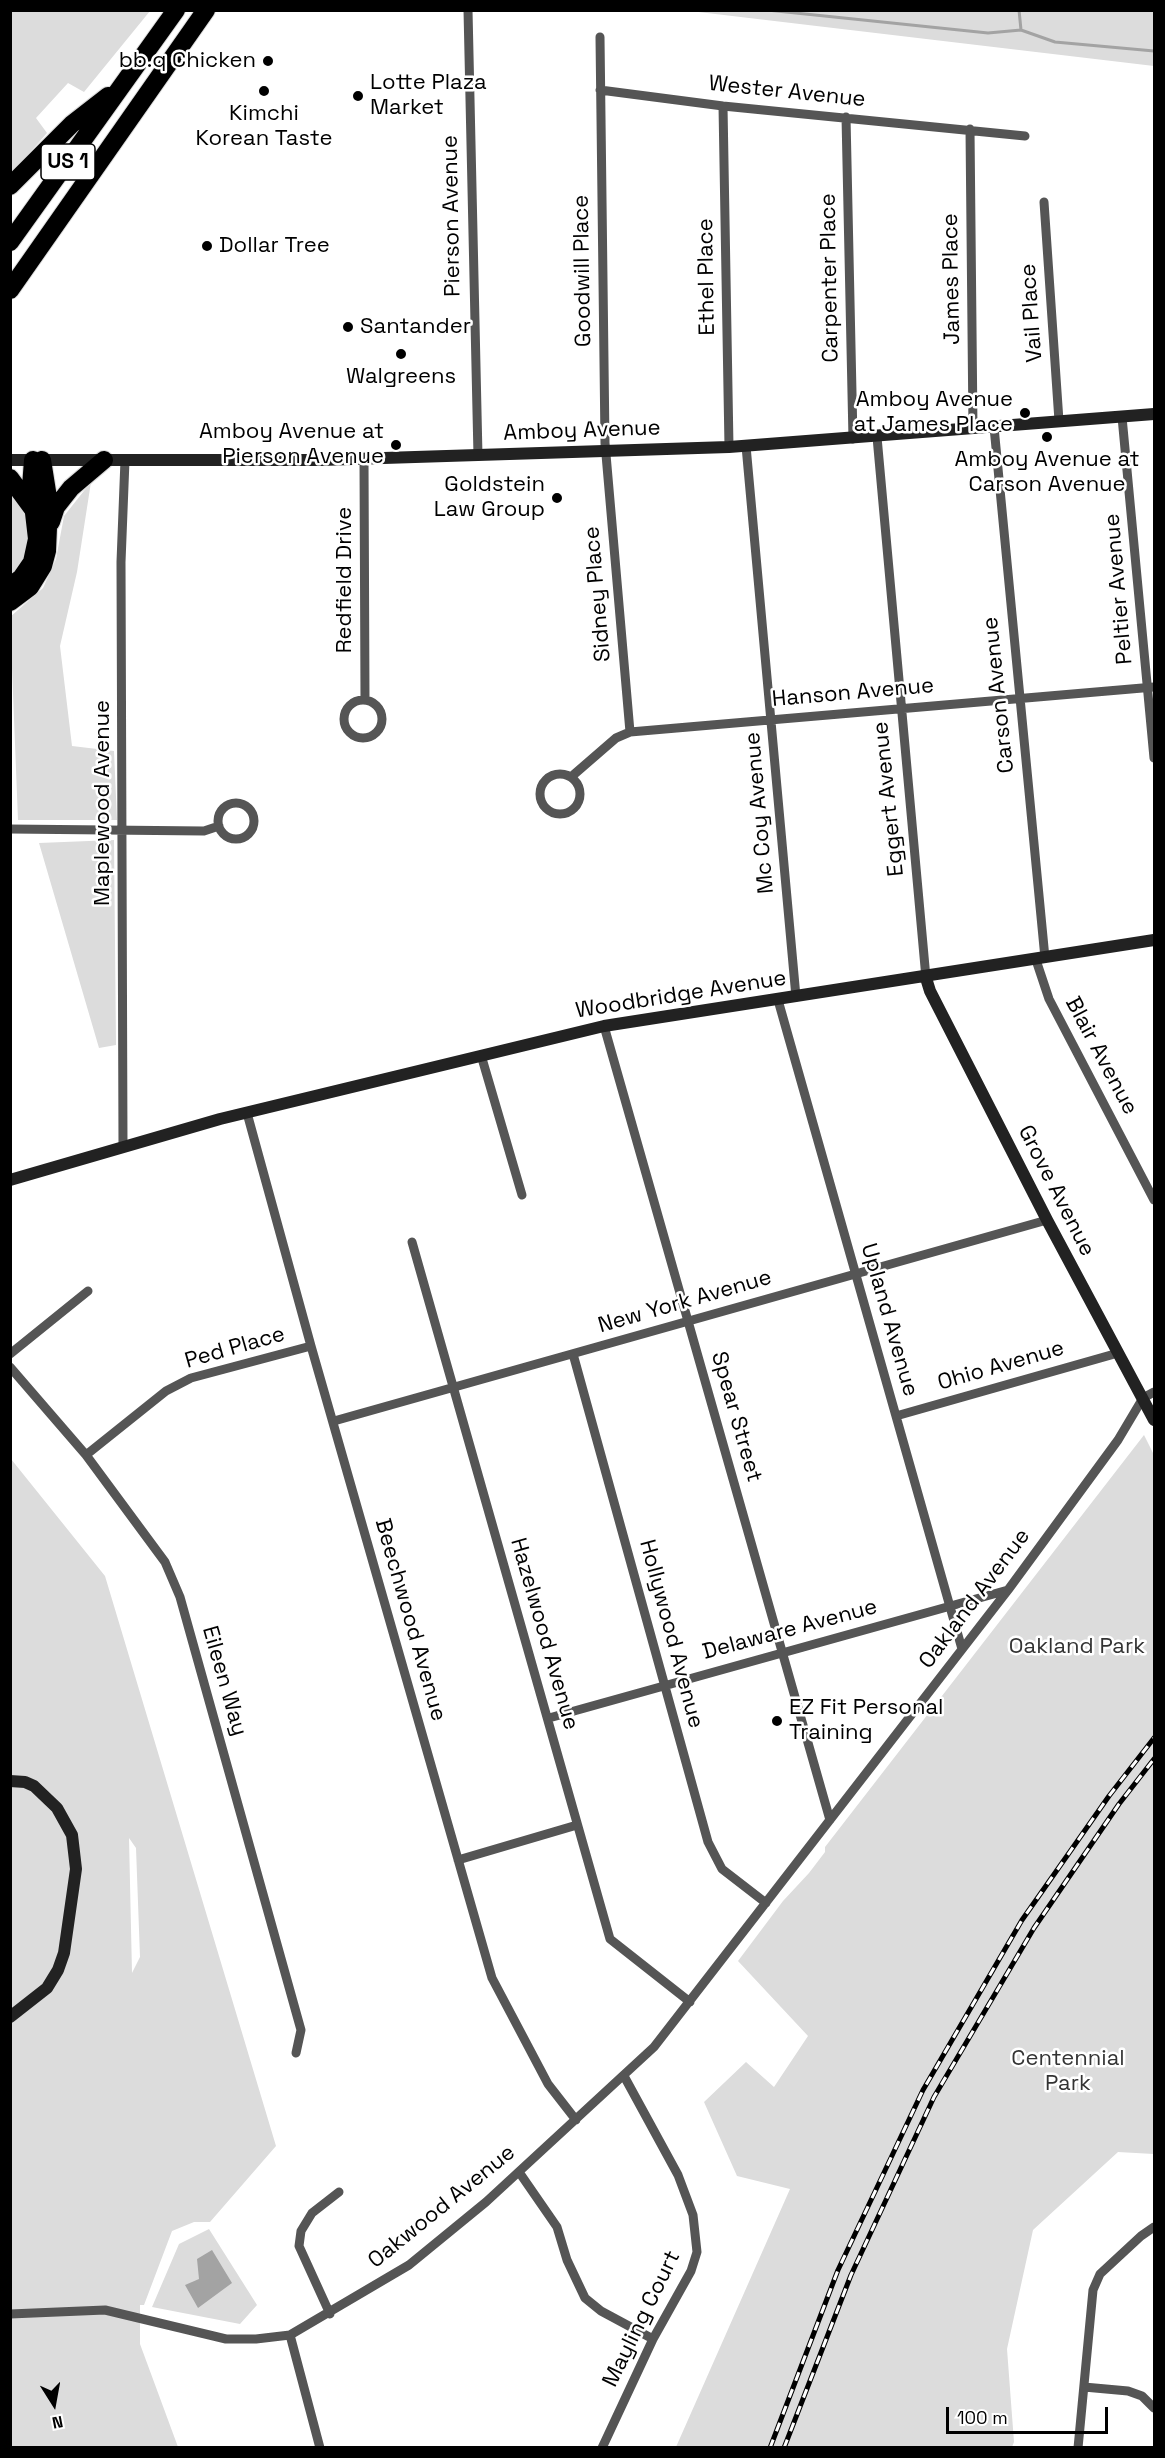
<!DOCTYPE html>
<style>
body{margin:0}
#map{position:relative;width:1165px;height:2458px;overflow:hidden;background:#fff;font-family:"Space Grotesk",sans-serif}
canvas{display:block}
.frame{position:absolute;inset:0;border:12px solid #000;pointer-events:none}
.north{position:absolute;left:24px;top:2374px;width:60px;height:60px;-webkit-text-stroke:4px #fff;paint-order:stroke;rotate:169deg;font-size:16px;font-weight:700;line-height:24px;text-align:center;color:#000}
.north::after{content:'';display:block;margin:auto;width:21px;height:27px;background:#000;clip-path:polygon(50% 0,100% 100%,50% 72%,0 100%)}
.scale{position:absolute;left:946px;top:2407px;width:162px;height:27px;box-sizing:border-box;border:3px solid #000;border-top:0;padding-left:8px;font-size:18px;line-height:21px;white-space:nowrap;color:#000;-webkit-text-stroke:4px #fff;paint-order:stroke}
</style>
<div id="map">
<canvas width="1165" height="2458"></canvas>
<div class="frame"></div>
<div class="north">N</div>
<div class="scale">100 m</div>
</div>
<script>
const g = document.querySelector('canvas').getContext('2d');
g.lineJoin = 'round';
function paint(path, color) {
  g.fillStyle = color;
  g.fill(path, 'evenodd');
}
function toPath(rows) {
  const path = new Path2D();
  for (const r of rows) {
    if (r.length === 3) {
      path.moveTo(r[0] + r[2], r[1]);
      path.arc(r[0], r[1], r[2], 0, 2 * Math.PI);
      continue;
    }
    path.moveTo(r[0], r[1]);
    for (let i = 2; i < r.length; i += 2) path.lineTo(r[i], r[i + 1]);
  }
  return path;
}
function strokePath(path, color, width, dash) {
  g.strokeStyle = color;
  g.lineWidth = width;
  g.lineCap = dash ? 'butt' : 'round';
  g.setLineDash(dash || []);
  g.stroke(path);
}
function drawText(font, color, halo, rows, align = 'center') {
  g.font = font + ' "Space Grotesk",sans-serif';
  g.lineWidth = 5;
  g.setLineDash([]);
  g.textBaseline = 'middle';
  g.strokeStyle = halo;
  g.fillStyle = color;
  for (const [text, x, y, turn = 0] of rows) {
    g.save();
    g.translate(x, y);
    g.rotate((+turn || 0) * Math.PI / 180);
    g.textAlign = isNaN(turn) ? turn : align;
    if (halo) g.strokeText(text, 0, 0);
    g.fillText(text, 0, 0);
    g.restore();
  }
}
paint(toPath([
 [11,11,150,11,84,92,68,83,36,118,47,133,11,174],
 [690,11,1154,11,1154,66],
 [91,482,77,572,60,646,72,746,114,751,117,820,18,820,10,617,43,588,56,559,64,516],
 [11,488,31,517,33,533,24,565,11,578],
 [114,840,116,1045,99,1048,39,843],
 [1144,1435,1154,1455,1154,2154,1118,2152,1033,2230,1007,2349,1014,2442,1012,2447,676,2447,790,2189,737,2176,704,2102,746,2062,774,2087,808,2036,738,1961,783,1901,809,1873,825,1852,825,1847],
 [11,1459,105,1576,276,2146,210,2222,194,2222,172,2231,144,2305,140,2305,140,2344,178,2447,11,2447],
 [129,1838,136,1848,140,1957,132,1973],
 [209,2229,257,2305,240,2324,152,2307,179,2244]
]), '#dcdcdc');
paint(toPath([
 [212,2250,232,2283,198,2308,185,2285,199,2279,197,2259]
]), '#a3a3a3');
strokePath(toPath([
 [767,10,988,33,1021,30,1055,42,1154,51],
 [1019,10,1021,30]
]), '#a3a3a3', 3);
const highway = toPath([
 [10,186,72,124,108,96],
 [10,242,176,10],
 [10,290,206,10],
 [10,478,32,508],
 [51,522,56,507,71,488,104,460],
 [10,586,21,578,32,562,37,539,31,487,33,460],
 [10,602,30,587,43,566,47,551,49,504,42,460]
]);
strokePath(highway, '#dbdbdb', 20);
strokePath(toPath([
 [468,10,478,456],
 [600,37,605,443,630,732],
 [600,90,723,106,1025,136],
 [723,106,729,447],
 [846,117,853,439],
 [970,129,973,429],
 [1044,202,1059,421],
 [1122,417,1154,758],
 [994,427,1045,958],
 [877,437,926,978],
 [746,446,796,997],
 [364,459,365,700],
 [363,719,19],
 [560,794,20],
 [571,777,616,738,630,732,1154,687],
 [236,821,18],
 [10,829,204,831,219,826],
 [1036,960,1049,999,1154,1200],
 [778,1000,962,1649],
 [604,1026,830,1820],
 [481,1055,522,1195],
 [247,1113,311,1346,492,1978,548,2084,576,2120],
 [123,1146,121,562,125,460],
 [412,1242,610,1939,690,2002],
 [10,1354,88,1291],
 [573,1354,708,1842,722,1869,766,1903],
 [10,1367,86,1455,165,1562,180,1597,301,2030,296,2053],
 [896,1416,1118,1353],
 [334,1421,1047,1220],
 [86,1455,166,1391,191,1378,311,1346],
 [549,1718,1008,1590],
 [458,1860,577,1825],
 [519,2172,557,2227,567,2260,585,2298,601,2311,653,2339],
 [10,2314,105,2310,226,2339,256,2339,290,2335,409,2265,486,2202,654,2047,1008,1590,1118,1440,1143,1398,1154,1392],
 [330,2314,299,2246,301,2231,312,2213,339,2192],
 [290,2335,320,2448],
 [1084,2387,1128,2391,1142,2396,1154,2408],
 [602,2448,653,2339,691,2271,697,2252,693,2215,678,2175,624,2076],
 [1078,2448,1093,2290,1100,2274,1141,2236,1154,2227]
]), '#555', 9);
strokePath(toPath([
 [10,460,321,460,729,447,1154,414],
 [926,978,930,991,1047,1220,1154,1420],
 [10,1180,220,1119,604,1026,1154,940],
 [10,1781,25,1782,34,1786,57,1808,72,1835,76,1869,64,1953,58,1970,47,1988,10,2017]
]), '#222', 12);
strokePath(highway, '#000', 18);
const rail = toPath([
 [770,2448,838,2270,923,2090,1022,1920,1109,1796,1154,1738],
 [784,2448,851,2275,934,2097,1034,1928,1119,1804,1154,1759]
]);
strokePath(rail, '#000', 5);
strokePath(rail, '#fff', 3, [9]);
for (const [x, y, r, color] of [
 [268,61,6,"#000"],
 [264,91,6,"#000"],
 [358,96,6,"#000"],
 [207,246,6,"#000"],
 [348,327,6,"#000"],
 [401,354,6,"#000"],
 [1025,413,6,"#000"],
 [1047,437,6,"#000"],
 [396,445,6,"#000"],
 [557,498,6,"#000"],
 [777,1721,6,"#000"]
]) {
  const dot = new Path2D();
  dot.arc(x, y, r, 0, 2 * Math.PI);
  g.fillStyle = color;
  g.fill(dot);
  strokePath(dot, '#fff', 2);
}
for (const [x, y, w] of [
 [68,162,54]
]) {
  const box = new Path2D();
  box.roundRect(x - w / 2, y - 18, w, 36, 4.5);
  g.fillStyle = '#fff';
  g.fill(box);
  strokePath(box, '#000', 1.5);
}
drawText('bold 21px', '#000', null, [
 ["US 1",68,162]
]);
drawText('22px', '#000', '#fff', [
 ["bb.q Chicken",256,61],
 ["Lotte Plaza",370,83,"left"],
 ["Market",370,108,"left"],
 ["Kimchi",264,114,"center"],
 ["Korean Taste",264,139,"center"],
 ["Dollar Tree",219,246,"left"],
 ["Santander",360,327,"left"],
 ["Walgreens",401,377,"center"],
 ["Amboy Avenue",1013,400],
 ["at James Place",1013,425],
 ["Amboy Avenue at",384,432],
 ["Pierson Avenue",384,457],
 ["Amboy Avenue at",1047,460,"center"],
 ["Carson Avenue",1047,485,"center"],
 ["Goldstein",545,485],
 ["Law Group",545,510],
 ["EZ Fit Personal",789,1708,"left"],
 ["Training",789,1733,"left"]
], 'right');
drawText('22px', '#000', '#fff', [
 ["Wester Avenue",787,92,6],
 ["Pierson Avenue",452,216,-91],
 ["Goodwill Place",583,271,-91],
 ["Ethel Place",707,277,-91],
 ["Carpenter Place",830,278,-91],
 ["James Place",952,279,-91],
 ["Vail Place",1032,313,-94],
 ["Amboy Avenue",582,431,-2],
 ["Redfield Drive",345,580,-90],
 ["Peltier Avenue",1119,589,-95],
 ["Sidney Place",598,594,-95],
 ["Hanson Avenue",853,693,-5],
 ["Carson Avenue",999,695,-96],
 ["Eggert Avenue",889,799,-96],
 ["Maplewood Avenue",103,803,-90],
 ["Mc Coy Avenue",760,813,-95],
 ["Woodbridge Avenue",681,995,-9],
 ["Blair Avenue",1101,1056,62],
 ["Grove Avenue",1056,1191,63],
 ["New York Avenue",685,1302,-16],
 ["Upland Avenue",889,1320,74],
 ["Ped Place",235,1348,-16],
 ["Ohio Avenue",1001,1366,-16],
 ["Spear Street",736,1417,74],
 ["Oakland Avenue",975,1599,-53],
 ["Beechwood Avenue",410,1620,74],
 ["Delaware Avenue",790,1630,-15],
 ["Hazelwood Avenue",544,1634,74],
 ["Hollywood Avenue",671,1634,75],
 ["Eileen Way",224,1681,74],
 ["Oakwood Avenue",442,2207,-39],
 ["Mayling Court",642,2319,-64]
]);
drawText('22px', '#333', '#fff', [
 ["Oakland Park",1077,1647],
 ["Centennial",1068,2059],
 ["Park",1068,2084]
]);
</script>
